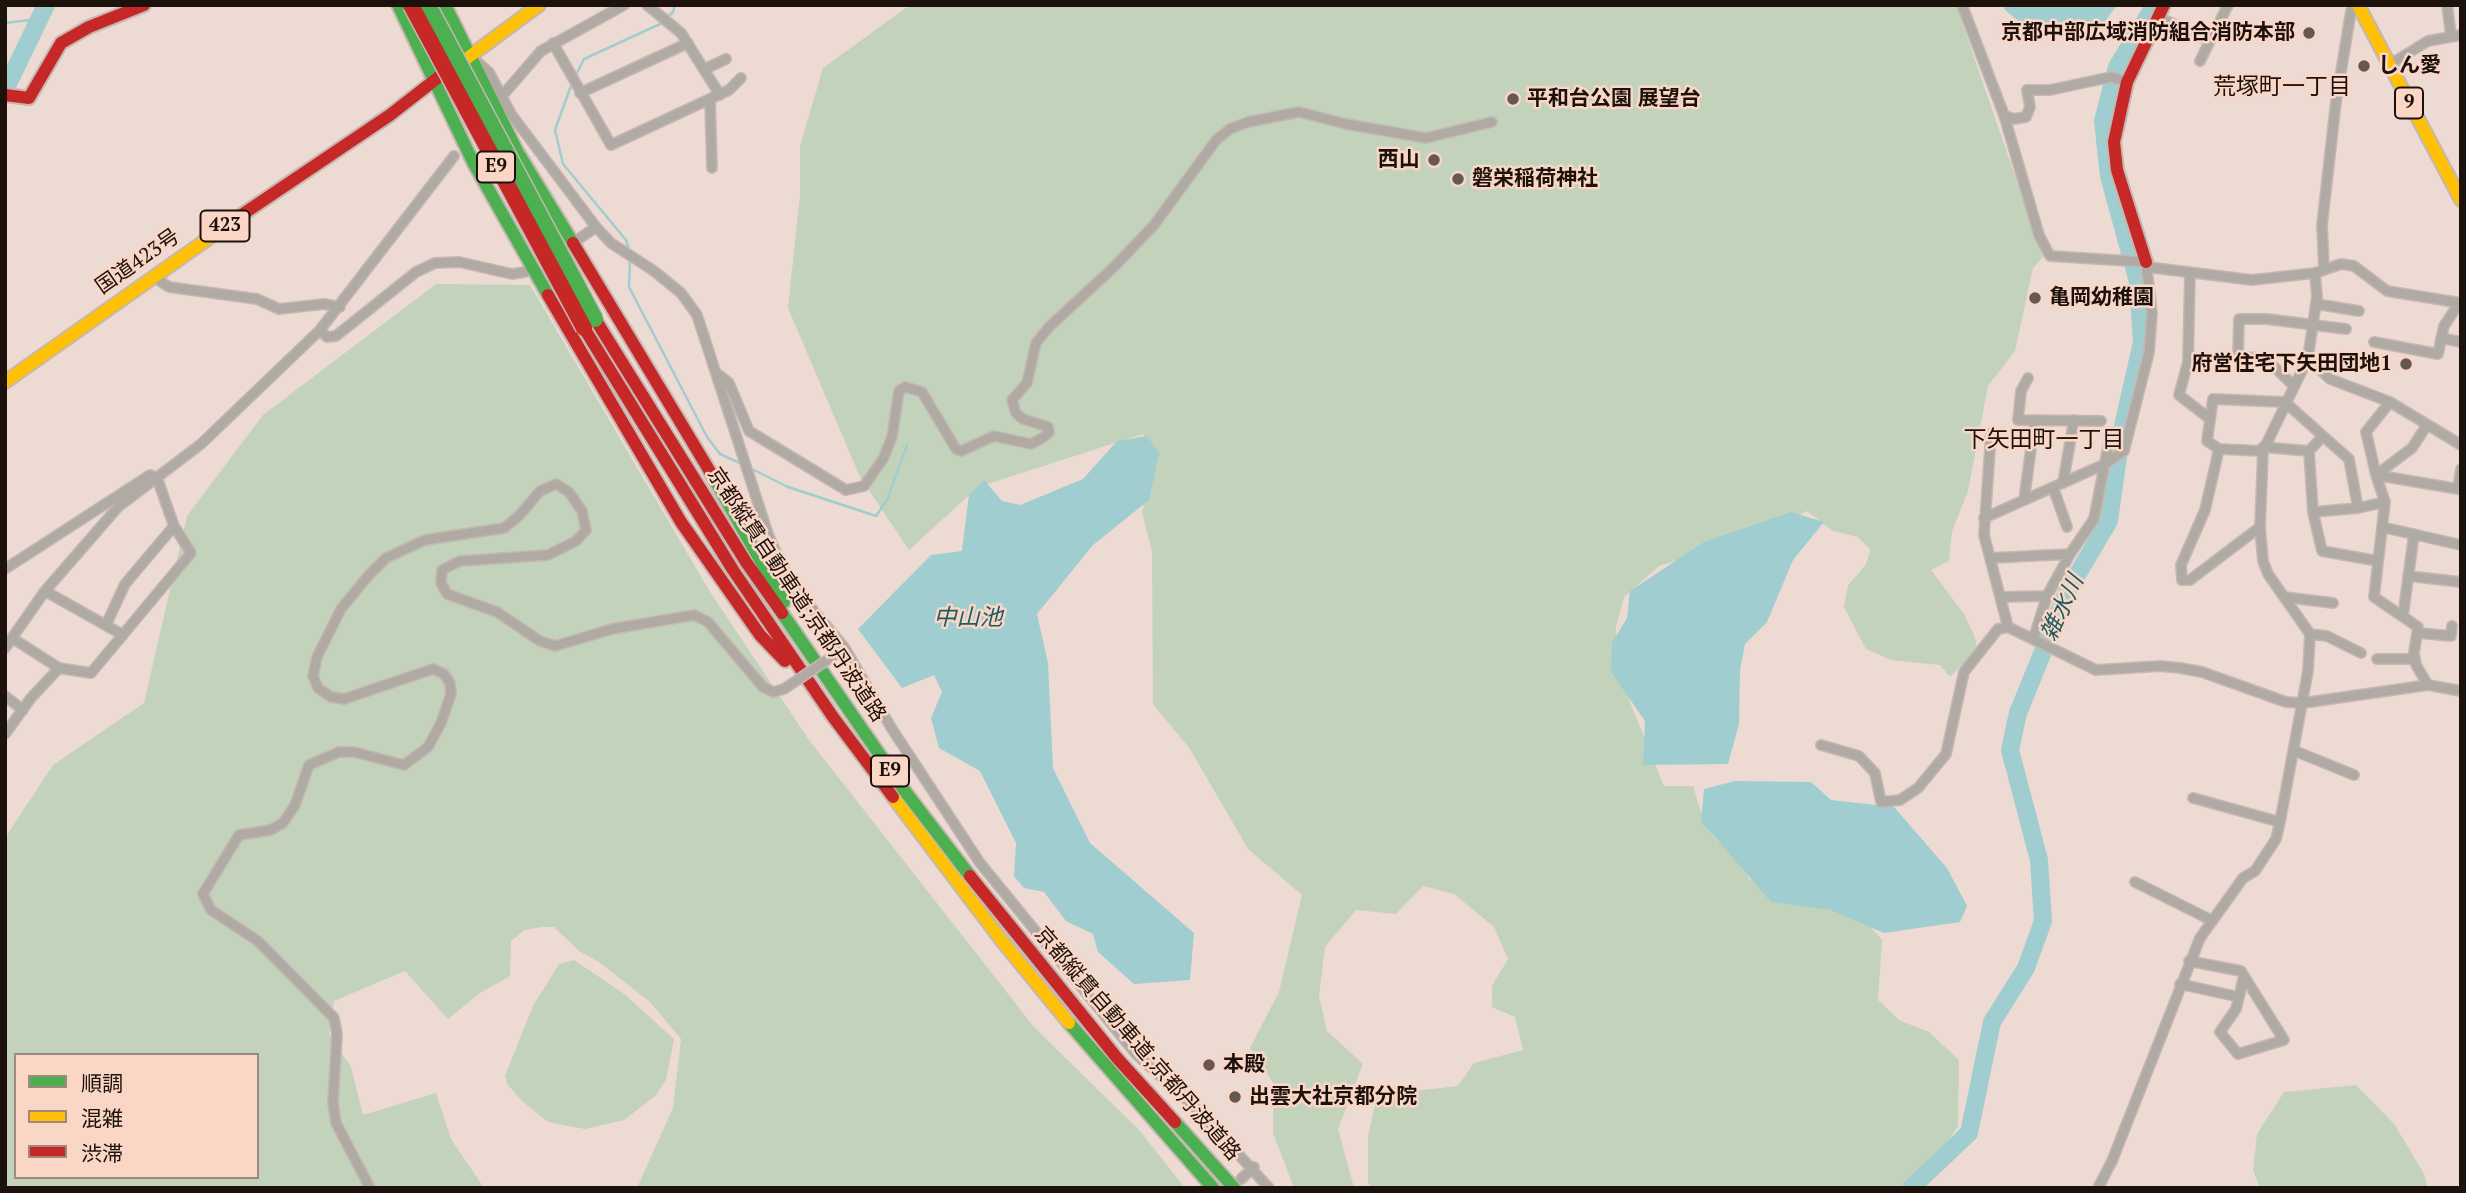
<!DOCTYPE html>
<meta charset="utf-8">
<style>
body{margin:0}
#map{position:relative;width:2466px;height:1193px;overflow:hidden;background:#eddad2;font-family:"PT Serif","Noto Sans JP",serif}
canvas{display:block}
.frame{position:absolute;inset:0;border:7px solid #1d110c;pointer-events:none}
.legend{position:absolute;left:14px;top:1053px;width:245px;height:126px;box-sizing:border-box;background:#f9d6c6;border:2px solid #a1877c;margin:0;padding:9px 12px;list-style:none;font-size:21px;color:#1d110c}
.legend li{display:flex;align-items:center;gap:14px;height:35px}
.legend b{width:35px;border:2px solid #a1877c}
</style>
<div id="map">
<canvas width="2466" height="1193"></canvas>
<div class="frame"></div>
<ul class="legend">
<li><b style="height:9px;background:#4caf50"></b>順調</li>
<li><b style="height:9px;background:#ffc107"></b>混雑</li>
<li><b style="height:9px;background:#c62828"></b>渋滞</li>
</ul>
</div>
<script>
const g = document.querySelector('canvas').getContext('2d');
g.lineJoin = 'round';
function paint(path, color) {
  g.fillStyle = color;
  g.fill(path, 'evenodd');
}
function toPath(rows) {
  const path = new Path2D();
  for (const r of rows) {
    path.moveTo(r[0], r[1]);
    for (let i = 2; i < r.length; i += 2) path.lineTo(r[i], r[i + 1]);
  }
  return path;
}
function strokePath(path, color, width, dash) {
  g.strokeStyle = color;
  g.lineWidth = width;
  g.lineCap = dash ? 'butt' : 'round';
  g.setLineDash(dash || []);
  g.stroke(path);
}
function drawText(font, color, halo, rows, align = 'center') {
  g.font = font + ' "PT Serif","Noto Sans JP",serif';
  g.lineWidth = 5;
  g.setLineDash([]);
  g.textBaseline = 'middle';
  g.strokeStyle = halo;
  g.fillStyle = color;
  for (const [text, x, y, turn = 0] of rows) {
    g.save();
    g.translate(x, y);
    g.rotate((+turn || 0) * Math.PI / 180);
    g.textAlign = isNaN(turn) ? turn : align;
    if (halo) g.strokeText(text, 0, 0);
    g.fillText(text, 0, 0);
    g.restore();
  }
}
paint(toPath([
 [910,5,1956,5,2043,257,2033,268,2015,351,1988,386,1968,491,1952,532,1949,561,1931,570,1964,614,1975,637,1977,649,1950,677,1940,665,1891,660,1866,649,1844,607,1848,585,1865,566,1871,550,1858,537,1833,531,1807,511,1762,534,1659,566,1624,597,1616,627,1617,670,1664,786,1693,786,1701,812,1715,839,1735,853,1750,880,1865,921,1882,940,1878,1000,1899,1020,1929,1032,1959,1060,1958,1126,1944,1148,1911,1176,1906,1188,1371,1188,1368,1182,1368,1136,1380,1083,1406,1092,1458,1086,1474,1063,1523,1050,1515,1017,1492,1007,1492,986,1508,959,1494,927,1454,894,1423,886,1396,914,1356,910,1325,947,1319,996,1327,1031,1363,1064,1338,1129,1354,1188,1294,1188,1273,1133,1274,1084,1250,1048,1279,992,1302,895,1248,849,1190,749,1153,704,1152,552,1142,512,1158,459,1143,434,978,487,909,550,860,477,788,308,800,195,800,146,823,68],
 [436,284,530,285,710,592,809,740,1034,1027,1140,1131,1185,1188,637,1188,673,1108,681,1039,650,1002,599,962,579,951,554,927,541,927,525,930,511,941,510,976,480,993,448,1019,405,971,334,1001,329,1034,351,1067,363,1115,436,1093,451,1139,484,1188,5,1188,5,838,53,765,144,703,187,516,263,415],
 [16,1055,257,1055,257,1177,16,1177],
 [574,960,623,993,674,1039,666,1080,655,1096,624,1120,585,1129,548,1122,522,1101,507,1084,505,1076,533,1006,559,964],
 [2356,1085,2394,1124,2423,1172,2428,1188,2260,1188,2253,1170,2257,1134,2284,1092]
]), '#c3d2bb');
paint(toPath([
 [2003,5,2117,5,2103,24,2078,29,2028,29,2005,10],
 [1147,436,1159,453,1149,500,1093,545,1037,614,1048,663,1053,768,1090,843,1194,933,1190,980,1134,984,1098,952,1093,934,1066,921,1044,892,1024,888,1014,876,1016,843,980,771,939,748,931,718,942,692,934,675,902,688,858,629,931,555,962,551,969,495,984,480,1002,501,1020,505,1083,479,1117,441],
 [1791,512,1824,522,1793,560,1767,622,1745,644,1740,670,1739,724,1728,764,1643,765,1645,721,1611,672,1612,643,1627,618,1630,591,1704,542],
 [1735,781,1811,782,1831,800,1894,807,1947,868,1967,906,1960,922,1884,933,1831,910,1771,902,1701,821,1704,789]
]), '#a0cdd0');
strokePath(toPath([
 [5,23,39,19],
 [575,77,584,59,660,24,673,12,675,5],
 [572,83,555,130,563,164,626,240,630,252],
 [630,259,629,287,707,437,720,454,744,465],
 [750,468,788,487,876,516,887,500,907,445]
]), '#a0cdd0', 2.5);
strokePath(toPath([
 [5,90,46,5],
 [1911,1188,1969,1133,1992,1022,2026,968,2043,921,2039,860,2010,750,2018,713,2068,590,2109,521,2121,435,2142,342,2138,282,2109,176,2103,121,2117,67,2155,5]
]), '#a0cdd0', 18);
const street = toPath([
 [647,5,681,33,720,95],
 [1962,5,2004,115,2039,235,2050,256,2146,262,2152,313,2149,352,2124,451,2105,464,1984,518],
 [2447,5,2451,36],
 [2158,17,2210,41],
 [553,43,611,145,729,90,741,78],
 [2200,61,2228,5],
 [477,62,489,72,511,114,596,227,611,243,654,271,681,293,697,315,769,537,789,581,844,647,892,729,980,863,1136,1054,1201,1113,1269,1188],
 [2389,65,2428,41,2461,35],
 [705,69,726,59],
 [580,93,688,43],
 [502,96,541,51,624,5],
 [710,99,712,168],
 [2004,115,2013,119,2026,117,2030,107,2027,90,2050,90,2111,77,2127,82],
 [580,238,596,227],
 [2147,267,2252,280,2315,273,2341,264,2354,266,2387,291,2461,303],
 [2324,268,2322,225,2336,102,2351,11,2358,5],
 [2190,273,2188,362,2179,395,2210,419],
 [154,277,169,287,257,299,279,309,324,304,340,307],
 [2316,304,2359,311],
 [320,330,327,337,336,336,416,272,435,263,459,262,512,274,525,272],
 [2441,338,2461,342],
 [2374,342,2438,354,2444,326,2459,303],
 [2308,358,2330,379,2390,402,2461,445],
 [719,375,729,383,749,431,846,490,864,486,883,459,892,437,899,391,905,387,922,392,956,449,961,451,994,436,1031,444,1044,437,1049,432,1048,427,1023,419,1016,413,1012,400,1027,383,1036,343,1049,327,1114,267,1154,225,1217,139,1230,129,1248,122,1299,112,1346,124,1426,138,1492,122],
 [2028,378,2021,391,2018,420,2101,421],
 [2294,386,2265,358,2238,357,2239,319,2267,319,2346,329],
 [2390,402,2366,432,2376,475,2458,489,2461,469],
 [2427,425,2412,448,2376,475,2385,502,2374,597,2418,627,2414,653,2416,665,2428,685],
 [1991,434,1984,535,2008,627],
 [2323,436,2349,459,2358,508],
 [2263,447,2309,451],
 [2219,449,2263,451],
 [2063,483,2074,420],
 [2053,487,2067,527],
 [2024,500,2035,420],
 [2313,512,2358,508,2385,502],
 [2260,527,2190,580,2182,580,2181,565,2205,510,2219,449,2207,441,2213,399,2285,402,2323,436,2309,451,2313,512,2322,551,2378,561],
 [2382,527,2461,545],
 [1991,558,2070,554],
 [5,569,150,475,157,478],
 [2408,576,2461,582],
 [45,591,123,635],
 [2001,597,2047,596],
 [2284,597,2333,603],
 [2403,616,2414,534],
 [106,625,125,584,174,526],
 [2419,633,2451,636,2452,626],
 [2310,634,2327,636,2361,653],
 [2034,637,2047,596,2070,554,2094,519,2111,432],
 [12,638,59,668,91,673,191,553,174,526,157,478],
 [5,648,45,591,118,507,201,444,320,330,454,156],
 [2377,659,2415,659],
 [5,696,23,710],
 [5,734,31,698,59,668],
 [1821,745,1859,756,1875,773,1881,802,1900,800,1918,788,1946,754,1964,672,1998,629,2008,627,2096,670,2161,666,2180,668,2202,672,2286,702,2303,703,2428,685,2461,691],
 [2295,751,2354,775],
 [2193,798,2280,822],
 [2135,882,2211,920],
 [2189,961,2241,971,2244,976,2284,1040,2238,1054,2220,1032,2236,1009,2244,976],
 [2180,984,2239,997],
 [1241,1179,1254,1167],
 [370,1188,336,1123,333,1103,337,1034,334,1018,258,941,211,910,203,894,239,835,271,830,283,823,295,805,309,765,339,752,354,752,404,765,428,747,441,723,451,694,450,683,444,674,433,669,344,699,331,697,318,688,313,676,317,657,341,609,368,576,386,558,425,540,504,528,519,516,540,491,556,484,569,492,582,511,586,530,576,541,548,555,460,561,442,570,441,583,447,594,497,612,540,641,555,646,612,629,694,615,708,622,763,687,773,692,784,689],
 [2098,1188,2112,1161,2200,938,2243,878,2255,871,2276,839,2280,822,2308,671,2310,634,2268,574,2263,561,2260,527,2263,451,2308,358,2317,296,2315,273]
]);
const fast = toPath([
 [398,5,473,162,548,295],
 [445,5,517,151,573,243],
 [712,475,784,602],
 [782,613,904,790,970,876],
 [1069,1023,1213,1188],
 [1175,1122,1234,1188]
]);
const slow = toPath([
 [2358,5,2461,200],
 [462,62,539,5],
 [5,382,243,214],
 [893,797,1002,941,1069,1023]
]);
const jam = toPath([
 [5,95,29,98,61,43,89,27,144,5],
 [243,214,390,115,440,76],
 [573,243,712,475],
 [2146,262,2117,170,2114,142,2127,82,2164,5],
 [548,295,681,522,760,635,785,661],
 [595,319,746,562,782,613],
 [584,328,733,570,833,717,893,797],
 [970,876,1117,1058,1175,1122]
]);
strokePath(street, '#c5b7b1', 12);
strokePath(fast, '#c5b7b1', 16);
strokePath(slow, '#c5b7b1', 16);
strokePath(jam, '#c5b7b1', 16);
strokePath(street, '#b0aaa5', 9);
strokePath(fast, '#4caf50', 12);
strokePath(slow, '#ffc107', 12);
strokePath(jam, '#c62828', 12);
const streetBridge = toPath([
 [784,689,839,652]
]);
const fastBridge = toPath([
 [428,5,595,319]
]);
const jamBridge = toPath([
 [411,5,584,328]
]);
strokePath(streetBridge, '#c5b7b1', 12, []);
strokePath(fastBridge, '#c5b7b1', 19, []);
strokePath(jamBridge, '#c5b7b1', 19, []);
strokePath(streetBridge, '#b0aaa5', 9);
strokePath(fastBridge, '#4caf50', 16);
strokePath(jamBridge, '#c62828', 16);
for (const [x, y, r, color] of [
 [2309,33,7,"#665751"],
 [2364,66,7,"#665751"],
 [1513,99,7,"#665751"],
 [1434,160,7,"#665751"],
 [1458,179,7,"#665751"],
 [2035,298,7,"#665751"],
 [2406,364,7,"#665751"],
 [1209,1065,7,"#665751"],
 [1235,1097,7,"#665751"]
]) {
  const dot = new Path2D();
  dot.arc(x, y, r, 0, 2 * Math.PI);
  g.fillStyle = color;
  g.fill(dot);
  strokePath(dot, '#f9d6c6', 2.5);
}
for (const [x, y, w] of [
 [2409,103,28],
 [496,167,38],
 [225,226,49],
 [890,771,38]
]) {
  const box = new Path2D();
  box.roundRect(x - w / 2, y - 15.5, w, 31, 5);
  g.fillStyle = '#f9d6c6';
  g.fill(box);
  strokePath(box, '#1d110c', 2);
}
drawText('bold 19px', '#1d110c', null, [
 ["9",2409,103],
 ["E9",496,167],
 ["423",225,226],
 ["E9",890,771]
]);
drawText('bold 21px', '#1d110c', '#f9d6c6', [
 ["京都中部広域消防組合消防本部",2295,33,"right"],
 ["しん愛",2378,66],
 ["平和台公園 展望台",1527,99],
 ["西山",1420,160,"right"],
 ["磐栄稲荷神社",1472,179],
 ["亀岡幼稚園",2049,298],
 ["府営住宅下矢田団地1",2392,364,"right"],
 ["本殿",1223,1065],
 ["出雲大社京都分院",1249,1097]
], 'left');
drawText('21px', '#1d110c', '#f9d6c6', [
 ["国道423号",138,262,-35],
 ["京都縦貫自動車道;京都丹波道路",796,595,56],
 ["京都縦貫自動車道;京都丹波道路",1137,1044,49]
]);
drawText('23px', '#1d110c', '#f9d6c6', [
 ["荒塚町一丁目",2282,87],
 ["下矢田町一丁目",2044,440]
]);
drawText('italic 23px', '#1e5b61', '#f9d6c6', [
 ["雑水川",2063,608,-65],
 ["中山池",968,618]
]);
</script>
